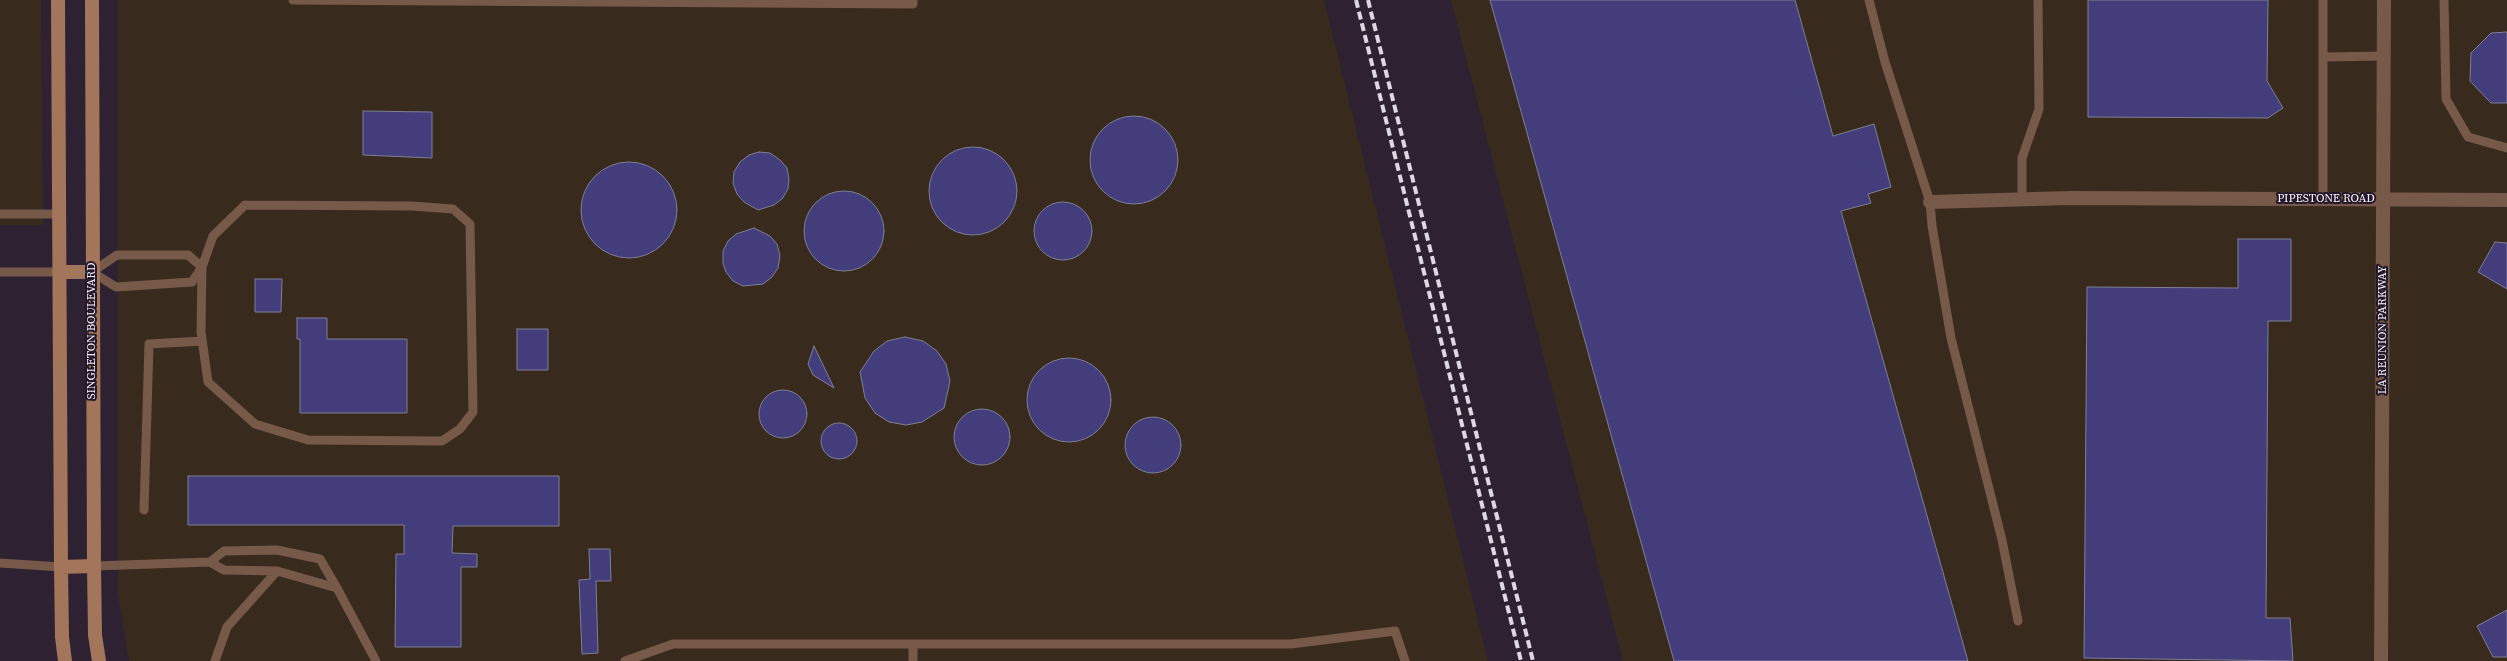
<!DOCTYPE html>
<style>
body{margin:0}
canvas{display:block;background:#2d2132}
</style>
<canvas width="2507" height="661"></canvas>
<script>
const g = document.querySelector('canvas').getContext('2d');
g.lineJoin = 'round';
function paint(path, color) {
  g.fillStyle = color;
  g.fill(path, 'evenodd');
}
function toPath(rows) {
  const path = new Path2D();
  for (const r of rows) {
    if (r.length === 3) {
      path.moveTo(r[0] + r[2], r[1]);
      path.arc(r[0], r[1], r[2], 0, 2 * Math.PI);
      continue;
    }
    path.moveTo(r[0], r[1]);
    for (let i = 2; i < r.length; i += 2) path.lineTo(r[i], r[i + 1]);
  }
  return path;
}
function strokePath(path, color, width, dash) {
  g.strokeStyle = color;
  g.lineWidth = width;
  g.lineCap = dash ? 'butt' : 'round';
  g.setLineDash(dash || []);
  g.stroke(path);
}
function drawText(font, color, halo, rows, align = 'center') {
  g.font = font + ' "Source Serif 4",serif';
  g.lineWidth = 4;
  g.setLineDash([]);
  g.textBaseline = 'middle';
  g.strokeStyle = halo;
  g.fillStyle = color;
  for (const [text, x, y, turn = 0] of rows) {
    g.save();
    g.translate(x, y);
    g.rotate((+turn || 0) * Math.PI / 180);
    g.textAlign = isNaN(turn) ? turn : align;
    if (halo) g.strokeText(text, 0, 0);
    g.fillText(text, 0, 0);
    g.restore();
  }
}
paint(toPath([
 [0,0,41,0,43,225,0,225],
 [118,0,1324,0,1488,661,129,661,118,594],
 [1451,0,2507,0,2507,661,1623,661]
]), '#382b1d');
const building = toPath([
 [1490,0,1795,0,1833,136,1874,124,1891,187,1868,194,1871,203,1841,211,1968,661,1674,661,1490,0],
 [2088,0,2268,0,2267,81,2283,108,2268,118,2088,117,2088,0],
 [2507,32,2507,103,2491,103,2470,81,2471,53,2491,33,2507,32],
 [363,111,432,112,432,158,363,155,363,111],
 [1134,160,44],
 [973,191,44],
 [759,152,770,153,780,160,787,168,789,179,788,189,782,199,774,205,758,210,744,202,737,194,733,183,734,172,740,162,749,155,759,152],
 [629,210,48],
 [844,231,40],
 [1063,231,29],
 [754,228,770,236,777,244,780,256,778,268,772,277,763,284,743,286,733,281,726,272,723,264,723,251,728,241,736,234,754,228],
 [2238,239,2291,239,2291,321,2268,321,2266,618,2290,618,2293,661,2084,658,2087,287,2238,288,2238,239],
 [2495,242,2507,243,2507,289,2478,272,2495,242],
 [255,279,282,279,281,312,255,312,255,279],
 [297,318,327,318,327,339,407,339,407,413,300,413,300,339,297,339,297,318],
 [517,329,548,329,548,370,517,370,517,329],
 [905,337,923,341,937,351,946,364,950,381,944,408,922,422,906,425,889,422,875,413,865,398,860,372,874,351,887,341,905,337],
 [814,346,834,388,813,375,808,364,814,346],
 [1069,400,42],
 [783,414,24],
 [982,437,28],
 [1153,445,28],
 [839,441,18],
 [188,476,559,476,559,526,453,526,452,553,477,554,477,567,461,567,461,647,395,647,396,554,404,554,404,525,188,525,188,476],
 [589,549,610,549,611,581,596,581,598,653,582,654,579,580,590,579,589,549],
 [2507,610,2507,657,2493,657,2477,626,2507,610]
]);
paint(building, '#433d7c');
strokePath(building, '#7e7f95', 1);
strokePath(toPath([
 [293,0,913,4,913,0],
 [1869,0,1885,62,1930,202,1932,226,1951,338,2002,540,2018,621],
 [2323,0,2323,199],
 [2444,0,2446,99,2468,137,2507,148],
 [2323,57,2384,56],
 [2022,200,2022,158,2039,109,2038,0],
 [245,205,412,206,453,209,470,224,473,412,460,429,442,441,308,440,255,424,208,382,201,332,202,267,213,236,245,205],
 [0,214,59,214],
 [117,255,188,255,202,267,192,282,116,287,92,272,117,255],
 [0,272,59,272],
 [144,510,149,344,202,341],
 [0,563,61,567],
 [94,566,210,562],
 [337,588,277,571,224,570,210,562,224,551,277,550,320,559,337,588,376,661],
 [215,661,227,627,277,571],
 [625,661,673,644,1291,644,1395,631,1405,661],
 [913,661,913,644]
]), '#765948', 9);
strokePath(toPath([
 [1930,202,2070,198,2507,200]
]), '#765948', 14);
strokePath(toPath([
 [2381,661,2384,0]
]), '#765948', 14);
strokePath(toPath([
 [58,0,61,567,62,637,65,661],
 [92,0,94,566,95,635,99,661],
 [59,272,92,272],
 [61,567,94,566]
]), '#a3755a', 14);
strokePath(toPath([
 [1356,0,1521,661],
 [1368,0,1533,661]
]), '#dfd7e4', 4, [8, 4]);
drawText('12px', '#f8f0fc', '#231828', [
 ["PIPESTONE ROAD",2326,199],
 ["LA REUNION PARKWAY",2383,330,-90],
 ["SINGLETON BOULEVARD",92,331,-90]
]);
</script>
